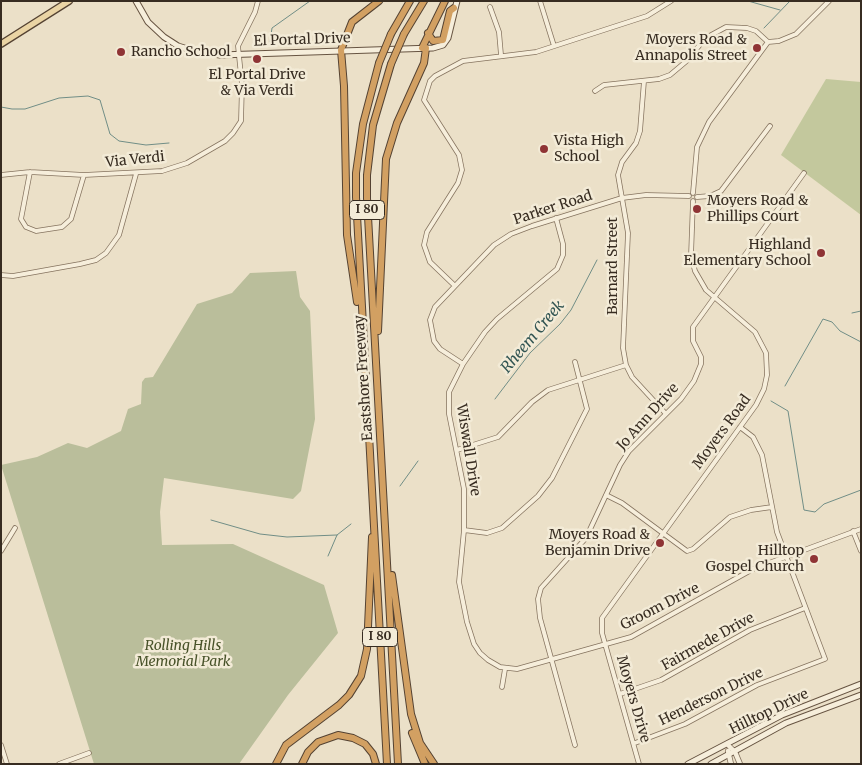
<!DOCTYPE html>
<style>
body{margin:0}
#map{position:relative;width:862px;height:765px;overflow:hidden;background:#ebe0c8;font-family:Merriweather,serif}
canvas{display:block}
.frame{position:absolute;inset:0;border:2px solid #372c21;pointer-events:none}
</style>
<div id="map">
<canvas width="862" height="765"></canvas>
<div class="frame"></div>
</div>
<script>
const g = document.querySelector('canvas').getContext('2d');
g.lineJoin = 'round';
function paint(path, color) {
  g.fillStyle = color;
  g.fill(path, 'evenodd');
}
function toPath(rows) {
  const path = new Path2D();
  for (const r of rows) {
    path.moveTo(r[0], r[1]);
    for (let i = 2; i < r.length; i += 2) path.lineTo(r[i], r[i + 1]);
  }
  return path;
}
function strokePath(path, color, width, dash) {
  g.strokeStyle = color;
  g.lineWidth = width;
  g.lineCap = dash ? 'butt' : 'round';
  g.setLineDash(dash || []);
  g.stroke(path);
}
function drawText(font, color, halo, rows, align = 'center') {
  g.font = font + ' Merriweather,serif';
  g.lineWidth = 5;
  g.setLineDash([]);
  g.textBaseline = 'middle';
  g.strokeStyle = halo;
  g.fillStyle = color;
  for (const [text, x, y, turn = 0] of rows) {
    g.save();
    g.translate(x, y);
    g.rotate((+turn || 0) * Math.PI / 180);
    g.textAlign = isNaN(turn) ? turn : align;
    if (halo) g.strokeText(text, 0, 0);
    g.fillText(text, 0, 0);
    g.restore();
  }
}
paint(toPath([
 [826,79,861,82,861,215,781,155]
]), '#c3c89d');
paint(toPath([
 [296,271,300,297,310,311,315,419,301,491,293,499,164,478,160,512,162,545,233,544,324,585,338,633,288,695,239,764,94,764,1,465,37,457,68,443,87,448,121,431,128,409,141,404,142,382,145,378,153,377,197,304,232,293,250,273]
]), '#babe9b');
strokePath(toPath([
 [748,1,780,10],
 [764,28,790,1],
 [270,42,272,28,310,1],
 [1,107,12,109,25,109,59,98,88,96,100,100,110,134,119,141,146,145,169,143],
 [852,313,861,311],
 [785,386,823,319,832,322,840,331,861,342],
 [495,399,530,353,560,324,571,310,597,260],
 [771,401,788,411,804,510,815,512,824,504,861,490],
 [400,486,418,461],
 [211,520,260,534,287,537,337,535],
 [328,556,337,535,351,524]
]), '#708d86', 1);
const minor = toPath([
 [540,1,554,46],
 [490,7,499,32,501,55],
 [644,81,640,131,636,143,622,162,618,175,628,233,623,348,626,365,632,377,666,414],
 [595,91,604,85,659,79,670,75,689,59,704,39,726,27,747,28,756,31,768,42],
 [30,172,21,219,26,227,36,231,62,227,71,219,84,175],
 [1,175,30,172,84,175,162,171,187,163,225,141,233,133,241,121,242,85,238,46,255,12,258,1],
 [693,193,697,147,709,122,768,42,779,41,796,34,829,1],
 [697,197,710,196,721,191,770,126],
 [556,218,563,244,563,255,557,269,497,319,485,332,463,364,449,392,449,414,464,489,464,530,459,582,467,622,474,644,480,653,488,660,500,667,517,669,631,637,753,569,861,529],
 [1,275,13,276,80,264,96,260,106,253,119,235,136,174],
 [454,285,430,262,424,245,427,232,458,183,462,170,459,155,424,100,430,81,435,76,463,61,536,52,647,16,671,1],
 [463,364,440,349,434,341,430,320,435,307,494,245,511,234,532,226,622,198,646,195,689,196],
 [457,450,498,437,532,402,548,390,626,365],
 [606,495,622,503,687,551,693,549,730,517,751,510,772,507],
 [464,530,487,533,502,528,538,496,552,478,587,409,575,362],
 [853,531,861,551],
 [1,551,15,528],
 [502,687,505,669],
 [620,694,661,680,750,630,805,608],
 [635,743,685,724,757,685,825,659,777,532,762,455,753,437,740,427],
 [1,745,7,764],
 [575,745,540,618,538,599,541,588,586,538,620,465,629,451,681,399,694,381,701,364,701,357,693,341,693,327,804,173],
 [59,764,89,753],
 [639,764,602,633,602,618,756,405,764,389,767,375,766,353,755,332,706,290,695,271,691,256,693,201]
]);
const tertiary = toPath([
 [727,744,735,752,740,764],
 [728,751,731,764]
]);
const secondary = toPath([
 [136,1,148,22,164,37,178,46,194,51,220,55,433,48,443,45,448,38,457,1],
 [688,764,782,715,861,684],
 [711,764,786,723,861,695]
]);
const primary = toPath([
 [1,44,69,1]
]);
const motorway = toPath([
 [428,33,433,41,443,40,450,11,454,8],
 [391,34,410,1],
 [404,34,424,1],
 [422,48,445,1],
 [379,63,363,124,356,173,356,197,387,764],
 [391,64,373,125,367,175,367,198,398,764],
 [357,302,347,235,344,86,341,50,352,22,379,1],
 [378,331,386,159,397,123,424,63,426,48],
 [392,575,411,714,420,743,434,764],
 [412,733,425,764],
 [276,764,286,745,339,705,349,695,361,676,367,649,372,537],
 [302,764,308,752,318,742,338,735,353,738,365,744,373,754,376,764]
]);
strokePath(minor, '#85735f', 5.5);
strokePath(tertiary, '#85735f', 6);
strokePath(secondary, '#675442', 7);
strokePath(primary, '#544232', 8);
strokePath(motorway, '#544232', 8);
strokePath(minor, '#f6eedb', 4);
strokePath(tertiary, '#f6eedb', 4.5);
strokePath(secondary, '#f6eedb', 5);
strokePath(primary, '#ead4a4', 5.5);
strokePath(motorway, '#d2a062', 6);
const motorwayBridge = toPath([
 [379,63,391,34],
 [391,64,404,34]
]);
strokePath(motorwayBridge, '#544232', 8, []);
strokePath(motorwayBridge, '#d2a062', 6);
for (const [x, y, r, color] of [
 [757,48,5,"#8f3435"],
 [121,52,5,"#8f3435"],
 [257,59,5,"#8f3435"],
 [544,149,5,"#8f3435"],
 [697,209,5,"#8f3435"],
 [821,253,5,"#8f3435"],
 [660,543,5,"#8f3435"],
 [814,559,5,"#8f3435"]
]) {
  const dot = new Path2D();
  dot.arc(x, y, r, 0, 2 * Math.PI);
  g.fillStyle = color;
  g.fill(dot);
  strokePath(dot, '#f3ebd7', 2);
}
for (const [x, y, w] of [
 [367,210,35],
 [380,637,35]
]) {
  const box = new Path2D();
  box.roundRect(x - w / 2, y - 9.5, w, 19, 4);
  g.fillStyle = '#f3ebd7';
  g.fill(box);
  strokePath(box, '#372c21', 1);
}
drawText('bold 12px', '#372c21', null, [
 ["I 80",367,210],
 ["I 80",380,637]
]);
drawText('14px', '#372c21', '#f3ebd7', [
 ["El Portal Drive",302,40,-2],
 ["Via Verdi",135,160,-6],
 ["Parker Road",553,208,-18],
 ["Barnard Street",613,266,-90],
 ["Eastshore Freeway",364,378,-94],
 ["Jo Ann Drive",648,417,-48],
 ["Moyers Road",722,432,-54],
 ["Wiswall Drive",468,450,81],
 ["Groom Drive",660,607,-27],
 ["Fairmede Drive",708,642,-29],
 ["Henderson Drive",711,697,-26],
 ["Moyers Drive",633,699,74],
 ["Hilltop Drive",769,712,-26]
]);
drawText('14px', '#372c21', '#f3ebd7', [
 ["Moyers Road &",747,40],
 ["Annapolis Street",747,56],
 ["Rancho School",131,52,"left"],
 ["El Portal Drive",257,75,"center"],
 ["& Via Verdi",257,91,"center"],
 ["Vista High",554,141,"left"],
 ["School",554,157,"left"],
 ["Moyers Road &",707,201,"left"],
 ["Phillips Court",707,217,"left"],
 ["Highland",811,245],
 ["Elementary School",811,261],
 ["Moyers Road &",650,535],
 ["Benjamin Drive",650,551],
 ["Hilltop",804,551],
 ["Gospel Church",804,567]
], 'right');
drawText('italic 14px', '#485229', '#f3ebd7', [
 ["Rolling Hills",183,646],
 ["Memorial Park",183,662]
]);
drawText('italic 15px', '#325553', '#f3ebd7', [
 ["Rheem Creek",533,337,-50]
]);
</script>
